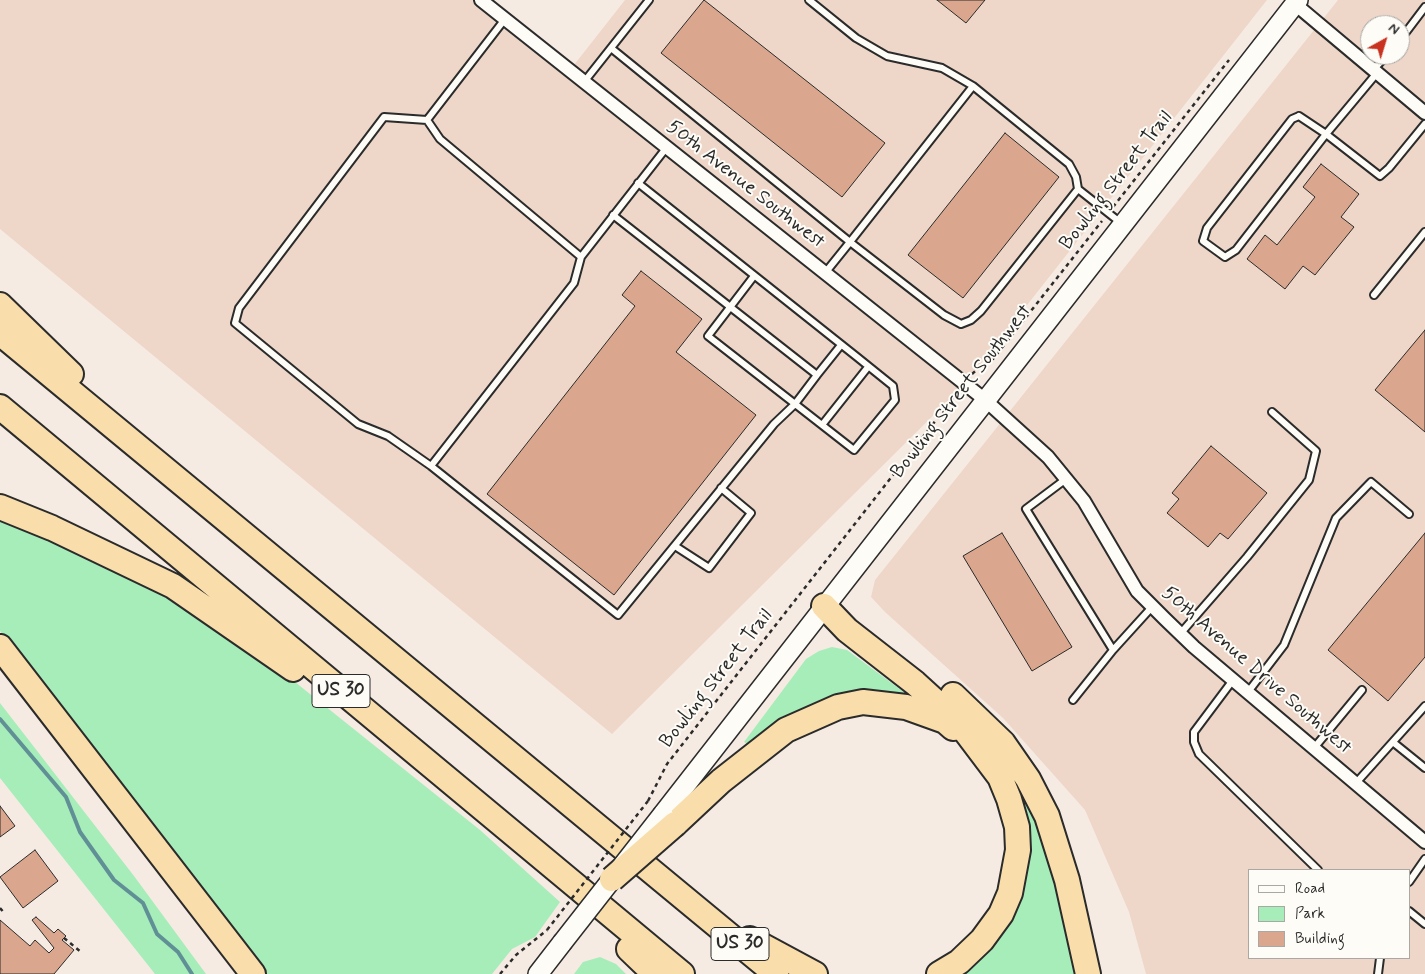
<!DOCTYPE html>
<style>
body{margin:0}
#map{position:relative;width:1425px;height:974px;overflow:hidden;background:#f6ebe2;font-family:Mynerve,sans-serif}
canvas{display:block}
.legend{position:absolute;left:1248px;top:869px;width:162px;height:90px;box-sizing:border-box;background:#fdfcf7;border:1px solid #a9a8a5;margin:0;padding:6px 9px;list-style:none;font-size:15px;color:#2b2b2b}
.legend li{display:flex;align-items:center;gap:10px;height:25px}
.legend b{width:25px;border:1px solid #a9a8a5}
.north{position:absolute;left:1360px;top:15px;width:50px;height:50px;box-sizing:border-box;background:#fdfcf7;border:1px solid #a9a8a5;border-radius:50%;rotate:39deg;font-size:14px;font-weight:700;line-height:20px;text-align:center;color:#2b2b2b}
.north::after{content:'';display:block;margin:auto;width:18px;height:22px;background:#c8321e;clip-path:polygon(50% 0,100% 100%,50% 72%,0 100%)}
</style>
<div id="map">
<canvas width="1425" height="974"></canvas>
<ul class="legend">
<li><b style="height:6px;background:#fdfcf7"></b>Road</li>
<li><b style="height:14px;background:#a6edb9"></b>Park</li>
<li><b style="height:14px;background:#daa78e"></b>Building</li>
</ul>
<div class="north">N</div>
</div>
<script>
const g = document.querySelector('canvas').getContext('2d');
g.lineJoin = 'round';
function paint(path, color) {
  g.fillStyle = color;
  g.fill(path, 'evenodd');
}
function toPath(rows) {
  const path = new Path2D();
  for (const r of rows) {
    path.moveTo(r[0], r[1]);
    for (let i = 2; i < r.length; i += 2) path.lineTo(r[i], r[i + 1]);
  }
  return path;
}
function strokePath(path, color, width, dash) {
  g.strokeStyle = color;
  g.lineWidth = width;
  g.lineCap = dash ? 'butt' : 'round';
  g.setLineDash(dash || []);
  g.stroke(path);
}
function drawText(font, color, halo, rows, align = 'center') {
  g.font = font + ' Mynerve,sans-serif';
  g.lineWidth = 4;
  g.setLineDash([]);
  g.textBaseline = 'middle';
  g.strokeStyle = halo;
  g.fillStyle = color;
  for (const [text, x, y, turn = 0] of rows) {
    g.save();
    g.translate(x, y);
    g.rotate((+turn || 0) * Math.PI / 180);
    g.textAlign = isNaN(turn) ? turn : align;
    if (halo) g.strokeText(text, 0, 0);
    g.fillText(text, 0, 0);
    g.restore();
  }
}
paint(toPath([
 [0,0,481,0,570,70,625,0,1267,0,965,384,612,734,0,229],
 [1338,0,1425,0,1425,974,1146,974,1129,912,1085,810,1003,718,885,612,871,597,875,580],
 [1370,25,1400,25,1400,55,1370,55],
 [1249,870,1409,870,1409,958,1249,958]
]), '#eed7c9');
paint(toPath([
 [0,517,139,579,260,654,480,830,560,902,535,937,512,949,492,974,266,974,0,631],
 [832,647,847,650,912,698,846,693,822,699,776,722,749,745,744,742,806,659,819,651],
 [0,703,134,876,206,974,155,974,0,778],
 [1011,776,1032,813,1053,873,1077,974,959,974,972,965,997,940,1021,891],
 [600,957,616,964,626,974,574,974,583,962]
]), '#a6edb9');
strokePath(toPath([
 [0,719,66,797,80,832,114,880,143,903,157,934,178,952,192,974]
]), '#609096', 4);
const building = toPath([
 [704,0,885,143,842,197,661,53,704,0],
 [937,0,985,0,966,23,937,0],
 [1005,133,1059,177,963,298,908,255,1005,133],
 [1321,164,1359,194,1341,217,1354,227,1315,275,1303,266,1285,289,1247,259,1265,235,1277,245,1315,197,1303,187,1321,164],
 [641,271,702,319,676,352,756,415,614,595,487,494,635,306,622,295,641,271],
 [1425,330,1425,432,1375,390,1425,330],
 [1211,446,1267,493,1228,539,1220,533,1208,547,1167,513,1179,499,1172,493,1211,446],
 [1002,533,1072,647,1032,671,963,556,1002,533],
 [1425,533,1425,657,1388,701,1328,650,1425,533],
 [0,806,15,826,0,837,0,806],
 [35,850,58,881,23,908,0,877,35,850],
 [36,917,54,933,58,929,66,936,62,940,74,950,54,974,0,974,0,920,30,946,35,940,49,953,54,948,32,920,36,917]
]);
paint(building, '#daa78e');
strokePath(building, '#2b2b2b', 1);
const lane = toPath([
 [809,0,856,38,887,56,942,68,973,86,1069,164,1076,177,1078,189],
 [505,19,427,120,440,139,581,257,667,147],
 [1400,40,1425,7],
 [611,48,850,242,973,86],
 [1373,70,1387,55],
 [1377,73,1326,134,1380,176,1389,168,1425,124],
 [584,82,649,0],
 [1299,116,1326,134,1236,250,1225,257,1203,241,1207,228,1292,119,1299,116],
 [427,120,384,117,239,308,235,323,358,424,388,436,431,466],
 [638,183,857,357,893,386,895,400,854,450,822,425,868,367],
 [581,257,574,283,431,466,618,615,774,424,795,404,817,375,613,215],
 [825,273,850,242,944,315,961,324,971,320,981,311,1078,189,1121,223],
 [754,276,708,336,822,425],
 [1374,295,1425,232],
 [817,375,841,345],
 [1066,479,1026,509,1113,650,1152,607],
 [675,546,709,568,751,513,721,488],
 [1180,634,1247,557,1309,480,1316,451,1272,412],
 [1233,680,1194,732,1194,742,1199,754,1318,870],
 [1248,692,1284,645,1336,518,1371,482,1409,514],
 [1073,700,1113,650],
 [1394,743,1425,768],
 [1314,748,1362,690],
 [1356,783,1425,706],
 [1409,882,1425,859],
 [1409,911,1425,924],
 [1378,974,1380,958]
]);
const street = toPath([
 [481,0,984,399,1048,457,1084,501,1137,591,1165,619,1194,647,1425,842],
 [1295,4,1425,113]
]);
const secondary = toPath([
 [663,814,1298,0],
 [538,974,562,943]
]);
const highway = toPath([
 [0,305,71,374],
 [0,333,776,974],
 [0,407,682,974],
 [0,507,52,528,173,586,293,669],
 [824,606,847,630,915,683,960,724,1000,777,1009,799,1017,827,1018,850,1010,893,1001,914,982,940,959,962,939,974],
 [0,647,253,974],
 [953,695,1003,743,1028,779,1047,816,1067,880,1088,974],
 [675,824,721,781,786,730,838,707,863,702,906,707,945,721,953,728],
 [750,939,815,974],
 [629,949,655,974]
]);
strokePath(lane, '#2b2b2b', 10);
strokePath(street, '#2b2b2b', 16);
strokePath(secondary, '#2b2b2b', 22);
strokePath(highway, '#2b2b2b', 28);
strokePath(toPath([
 [1113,207,1229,60],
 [972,374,982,365,993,359,1102,221],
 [648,801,667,764,958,392],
 [0,908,5,914],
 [64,938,81,952],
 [500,974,516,955,547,930]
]), '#2b2b2b', 2.5, [4, 4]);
strokePath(lane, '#fdfcf7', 6);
strokePath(street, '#fdfcf7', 12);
strokePath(secondary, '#fdfcf7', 19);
strokePath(highway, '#f9deab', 24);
const secondaryBridge = toPath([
 [562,943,663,814]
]);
const highwayBridge = toPath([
 [612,879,675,824]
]);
strokePath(secondaryBridge, '#2b2b2b', 22, []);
strokePath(highwayBridge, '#2b2b2b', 28, []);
strokePath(toPath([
 [547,930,648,801]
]), '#2b2b2b', 2.5, [4, 4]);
strokePath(secondaryBridge, '#fdfcf7', 19);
strokePath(highwayBridge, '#f9deab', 24);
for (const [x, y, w] of [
 [341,691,58],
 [740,944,58]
]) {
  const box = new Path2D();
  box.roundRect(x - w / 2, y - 16.5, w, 33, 4);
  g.fillStyle = '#fdfcf7';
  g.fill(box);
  strokePath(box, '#2b2b2b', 1);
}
drawText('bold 19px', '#2b2b2b', null, [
 ["US 30",341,691],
 ["US 30",740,944]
]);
drawText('20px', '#2b2b2b', '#fdfcf7', [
 ["Bowling Street Trail",1117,181,-52],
 ["50th Avenue Southwest",745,185,38],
 ["Bowling Street Southwest",962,392,-52],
 ["50th Avenue Drive Southwest",1256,671,41],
 ["Bowling Street Trail",717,679,-52]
]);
</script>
